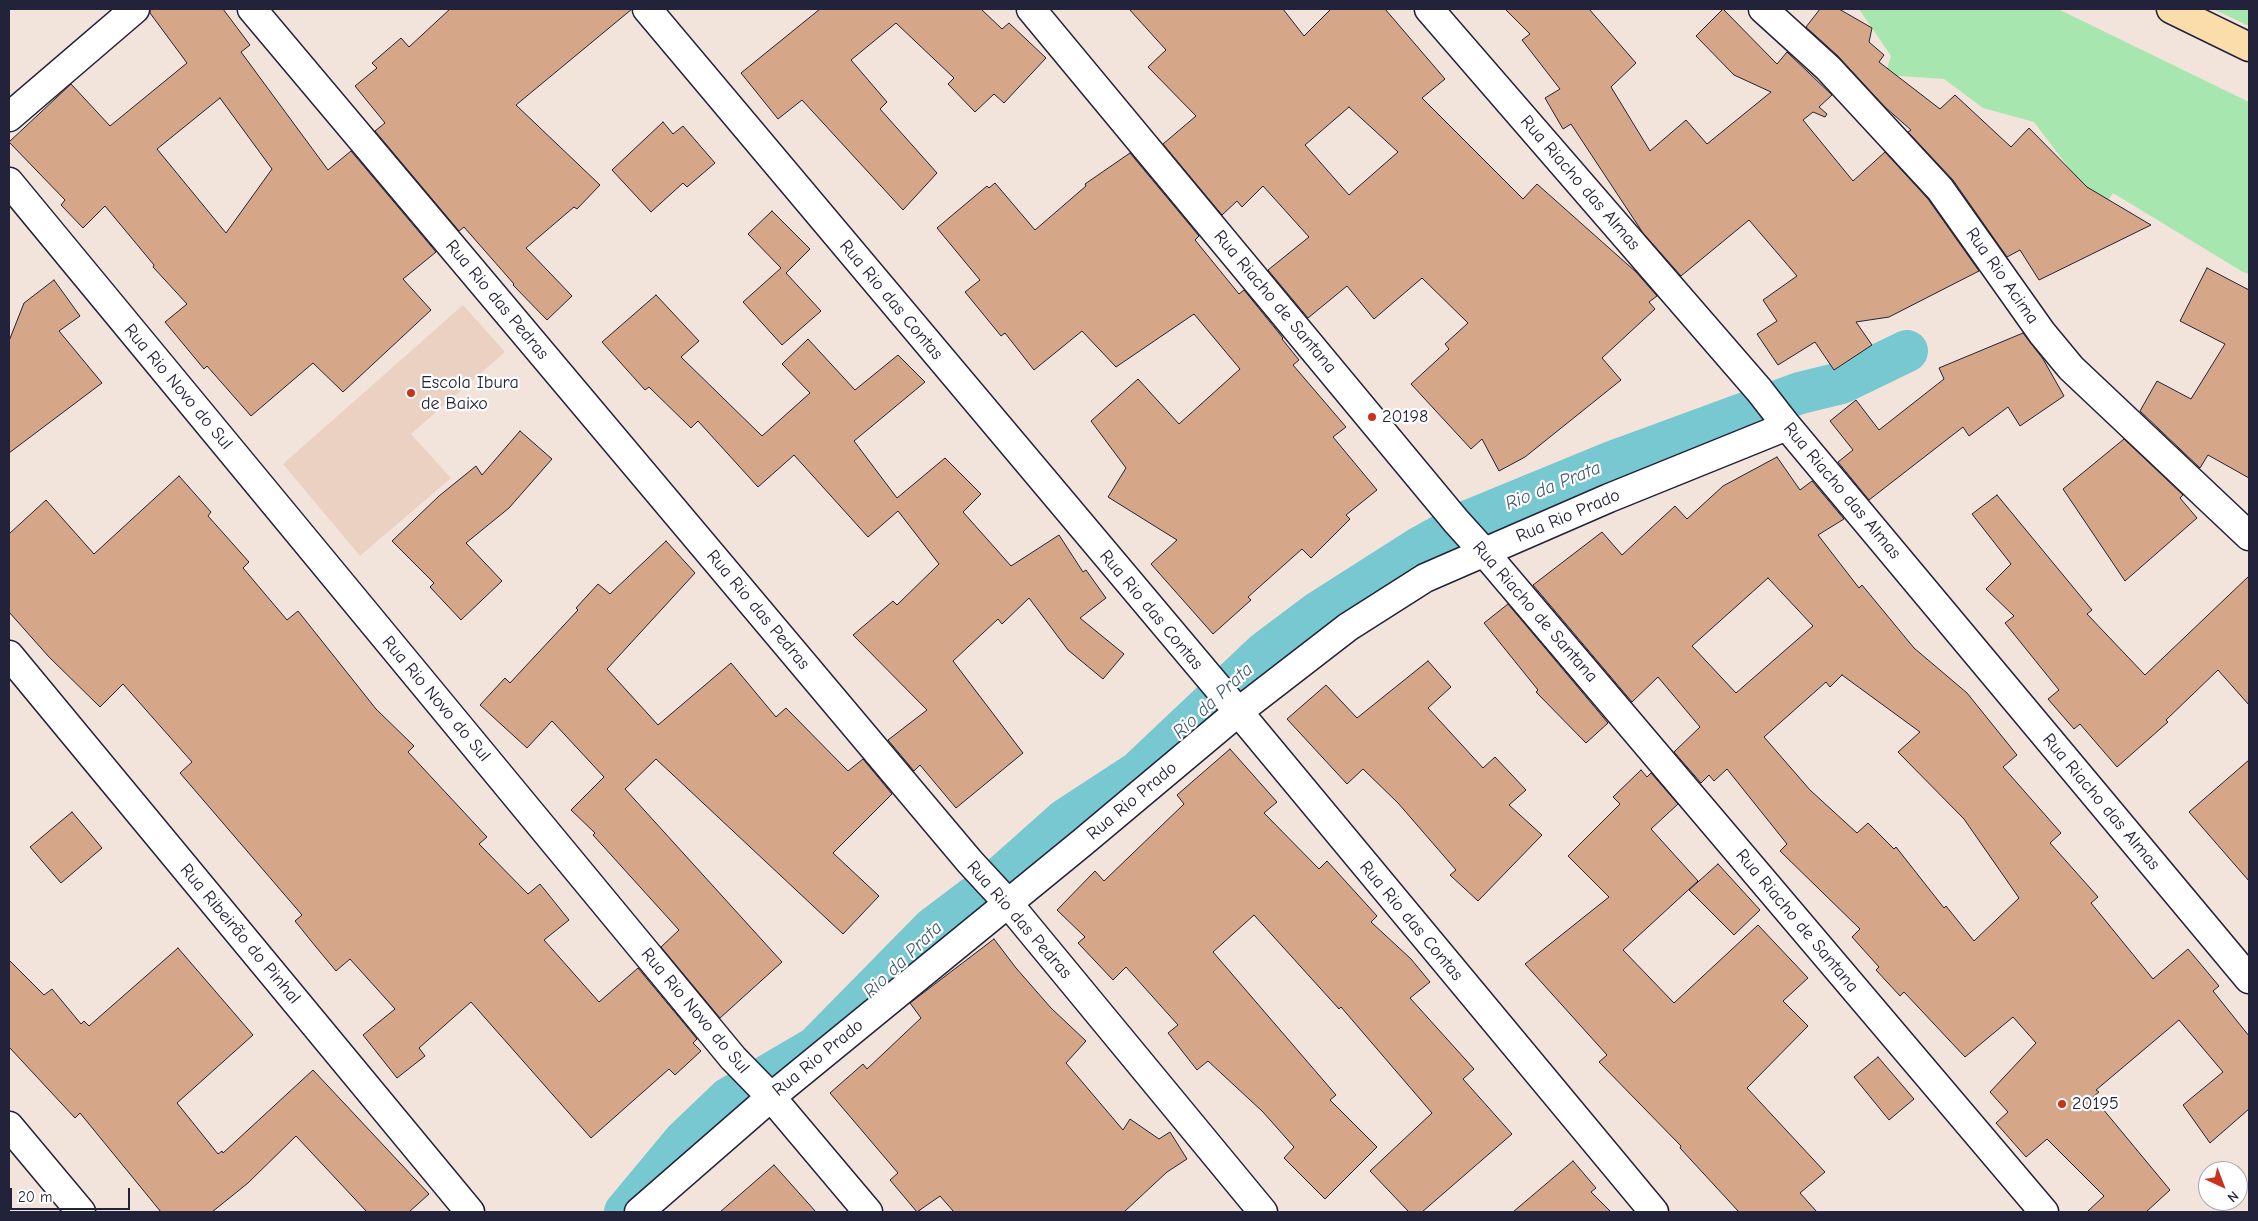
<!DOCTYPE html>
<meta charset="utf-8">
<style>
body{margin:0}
#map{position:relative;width:2258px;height:1221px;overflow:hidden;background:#f3e4db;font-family:"Comic Neue",sans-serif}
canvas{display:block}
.frame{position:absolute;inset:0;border:10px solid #22223b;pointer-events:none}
.north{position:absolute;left:2198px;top:1161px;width:50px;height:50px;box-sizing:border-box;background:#fff;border:1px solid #a7a7b1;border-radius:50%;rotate:137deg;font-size:14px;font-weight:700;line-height:20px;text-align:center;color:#22223b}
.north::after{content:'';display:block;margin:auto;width:18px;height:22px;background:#c8321e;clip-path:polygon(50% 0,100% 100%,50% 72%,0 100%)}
.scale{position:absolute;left:10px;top:1188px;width:120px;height:22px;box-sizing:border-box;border:2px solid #22223b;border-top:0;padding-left:6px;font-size:15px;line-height:18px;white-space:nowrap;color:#22223b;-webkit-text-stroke:4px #fff;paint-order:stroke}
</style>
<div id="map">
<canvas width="2258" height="1221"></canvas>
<div class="frame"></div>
<div class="north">N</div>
<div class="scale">20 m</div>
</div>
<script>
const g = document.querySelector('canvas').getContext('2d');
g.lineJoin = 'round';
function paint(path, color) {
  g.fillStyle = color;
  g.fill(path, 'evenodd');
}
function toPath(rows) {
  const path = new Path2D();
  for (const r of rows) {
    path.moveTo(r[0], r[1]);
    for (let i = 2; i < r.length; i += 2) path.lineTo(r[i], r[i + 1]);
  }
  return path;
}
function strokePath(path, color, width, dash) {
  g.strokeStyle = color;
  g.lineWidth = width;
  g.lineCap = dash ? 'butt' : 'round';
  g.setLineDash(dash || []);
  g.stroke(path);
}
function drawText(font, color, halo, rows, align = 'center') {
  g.font = font + ' "Comic Neue",sans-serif';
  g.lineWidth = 4.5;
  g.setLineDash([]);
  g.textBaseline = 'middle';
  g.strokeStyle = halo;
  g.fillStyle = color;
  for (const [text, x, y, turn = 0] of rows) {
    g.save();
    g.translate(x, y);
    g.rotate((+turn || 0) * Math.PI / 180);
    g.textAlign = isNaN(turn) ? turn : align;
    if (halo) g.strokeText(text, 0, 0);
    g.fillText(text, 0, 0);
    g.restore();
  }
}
paint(toPath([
 [463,305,505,352,411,434,451,478,360,556,283,464]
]), '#ead1c2');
paint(toPath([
 [1859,9,2058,9,2249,102,2249,274,2243,272,2113,193,2077,247,2075,176,2034,122,1983,108,1944,79,1885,75,1891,56],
 [2213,9,2249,9,2249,26]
]), '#a7e6ae');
strokePath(toPath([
 [625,1212,684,1141,729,1098,816,1047,933,928,1002,876,1066,819,1138,772,1265,652,1317,613,1419,548,1466,522,1612,462,1800,393,1841,383,1907,351]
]), '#77c8d0', 42);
const building = toPath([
 [150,9,223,9,250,45,241,52,328,170,351,151,436,252,403,279,431,310,343,392,313,363,251,416,207,366,204,369,165,322,187,304,153,267,154,265,105,206,83,228,61,205,65,200,9,142,71,84,110,126,187,63,150,13,150,9],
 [220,98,272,169,226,233,157,149,220,98],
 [450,9,632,9,516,105,600,185,577,209,574,207,526,248,572,296,547,320,513,285,514,284,464,227,459,231,375,131,385,123,355,86,377,68,372,63,401,38,409,47,450,9],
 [820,9,981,9,1002,29,1009,23,1046,58,1004,103,994,94,975,112,948,84,954,78,896,23,851,60,887,102,880,109,937,173,903,210,802,100,778,119,741,73,820,9],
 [1129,9,1283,9,1304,36,1331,9,1385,9,1445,79,1422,98,1523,199,1537,184,1636,272,1657,296,1649,302,1655,309,1602,358,1621,380,1525,457,1499,471,1482,439,1471,449,1411,384,1449,349,1445,344,1468,323,1422,278,1374,319,1347,286,1308,318,1268,270,1309,237,1263,186,1242,207,1237,201,1222,215,1163,144,1196,116,1148,67,1166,50,1129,9],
 [1349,107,1398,152,1349,195,1305,145,1349,107],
 [1505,9,1589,9,1636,63,1611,87,1650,151,1686,120,1707,144,1771,92,1734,75,1696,36,1723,9,1777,64,1787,52,1832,95,1819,107,1827,114,1825,117,1813,112,1803,120,1853,181,1885,152,1928,199,1979,271,1889,317,1856,322,1872,345,1834,370,1815,342,1778,365,1757,334,1777,321,1763,300,1797,276,1749,220,1681,276,1643,233,1571,124,1563,129,1545,98,1560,89,1522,40,1530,34,1505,9],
 [1820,9,1839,9,1872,28,1869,42,1884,55,1879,62,1940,109,1955,95,2011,147,2029,128,2087,187,2151,225,2039,280,2020,250,2007,257,1953,180,1908,132,1911,130,1885,107,1838,56,1806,27,1820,9],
 [663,122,673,134,683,126,715,163,687,187,683,183,651,212,612,170,663,122],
 [1130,153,1199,236,1195,240,1239,294,1244,290,1283,338,1282,339,1299,360,1293,365,1346,427,1333,437,1377,490,1346,515,1350,519,1311,558,1302,549,1248,597,1251,600,1213,634,1151,564,1177,540,1108,497,1126,468,1091,421,1138,379,1179,424,1240,369,1194,314,1116,367,1082,331,1034,370,1005,333,1001,336,965,292,980,280,937,228,987,186,989,188,995,183,1035,230,1086,186,1085,184,1130,153],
 [772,211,810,249,786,273,821,311,782,345,743,302,781,268,748,234,772,211],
 [2207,268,2249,290,2249,478,2208,455,2200,468,2140,411,2157,381,2191,399,2225,344,2180,321,2207,268],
 [54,280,80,316,59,331,102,383,9,453,9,341,24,303,54,280],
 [656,295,699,341,681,357,762,436,810,393,782,364,808,339,855,390,898,355,925,382,854,441,897,498,945,458,981,494,963,512,1011,566,1059,535,1083,572,1086,570,1106,598,1080,618,1124,654,1103,679,1068,650,1029,598,1002,624,998,619,953,661,1023,753,956,808,920,765,914,771,888,740,927,710,853,635,893,601,897,605,939,564,898,511,868,537,794,455,758,487,698,421,691,428,649,387,645,390,602,342,656,295],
 [2023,333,2043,359,2064,396,2020,426,2008,407,1969,436,1963,427,1869,500,1838,462,1853,450,1830,421,1856,400,1879,430,1944,379,1939,368,2023,333],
 [520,431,552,459,509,508,466,543,502,581,461,620,430,587,434,583,392,541,439,496,476,466,482,475,520,431],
 [2124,439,2183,495,2180,498,2197,518,2125,581,2063,489,2124,439],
 [1777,457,1800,490,1812,481,1844,519,1818,535,1859,588,1862,585,1914,648,1967,693,2017,755,2003,767,2061,833,2050,843,2098,897,2091,903,2153,979,2188,949,2219,986,2213,991,2249,1036,2249,1109,2210,1143,2183,1105,2223,1072,2179,1020,2096,1090,2099,1092,2093,1097,2170,1190,2146,1212,2087,1212,2104,1196,2047,1139,2026,1157,1996,1123,2008,1112,1990,1092,2036,1043,2013,1017,1965,1057,1904,992,1900,996,1876,970,1879,967,1852,937,1860,929,1780,851,1787,844,1727,769,1714,781,1709,775,1701,783,1674,752,1700,727,1658,677,1632,702,1533,585,1602,532,1622,555,1675,506,1687,519,1723,486,1777,457],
 [1768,578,1813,626,1736,693,1692,646,1768,578],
 [1842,675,1920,732,1898,752,1964,819,2019,898,1974,941,1946,906,1944,908,1896,847,1894,849,1868,823,1857,833,1810,790,1764,737,1826,682,1830,687,1842,675],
 [179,476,211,512,208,516,249,562,243,568,287,620,298,611,376,709,414,746,408,752,487,837,479,844,528,894,540,884,569,920,544,940,599,1002,638,968,697,1039,693,1043,701,1051,675,1075,669,1069,591,1138,471,1002,419,1048,425,1056,397,1078,363,1035,395,1009,350,959,336,971,316,947,295,921,302,915,180,773,192,762,123,684,100,707,49,657,9,612,9,534,46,500,94,554,179,476],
 [1997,495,2092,610,2087,614,2145,675,2249,576,2249,705,2218,670,2166,720,2168,722,2117,767,2080,724,2074,729,2048,699,2059,690,2005,623,2014,616,1986,589,2011,564,1972,514,1997,495],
 [666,541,695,573,607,669,658,725,731,663,776,717,786,708,848,771,863,759,892,794,833,853,879,896,843,934,656,759,625,789,782,962,720,1018,661,947,679,930,593,835,595,833,571,810,604,777,552,721,527,748,480,705,505,678,510,683,578,610,576,608,598,584,610,594,666,541],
 [1508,604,1608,723,1586,743,1536,692,1538,690,1484,623,1508,604],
 [1428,661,1451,687,1428,708,1483,768,1495,757,1526,790,1509,805,1542,835,1478,901,1450,875,1456,870,1398,803,1363,769,1347,784,1287,719,1326,685,1357,718,1428,661],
 [1230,749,1277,802,1264,813,1319,869,1327,861,1377,916,1371,922,1411,959,1430,982,1410,998,1474,1069,1463,1079,1512,1134,1422,1212,1409,1212,1370,1171,1432,1113,1341,1007,1339,1009,1254,915,1213,952,1336,1095,1330,1100,1377,1147,1325,1199,1284,1158,1294,1147,1263,1112,1208,1061,1197,1070,1168,1033,1178,1025,1126,967,1113,980,1078,943,1085,937,1057,910,1095,871,1104,881,1184,804,1177,795,1230,749],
 [2249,760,2249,881,2189,812,2249,760],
 [1641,770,1647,777,1651,773,1678,804,1651,829,1698,881,1623,950,1674,1003,1758,925,1808,978,1783,1001,1808,1026,1747,1088,1825,1172,1800,1193,1817,1212,1739,1212,1680,1148,1681,1146,1599,1062,1607,1055,1525,964,1609,897,1568,856,1620,804,1613,797,1641,770],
 [72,812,102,848,61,883,30,847,72,812],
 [1718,864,1760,910,1734,935,1689,890,1718,864],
 [994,939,1016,968,1051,1008,1086,1041,1066,1063,1123,1130,1130,1119,1159,1139,1170,1132,1187,1159,1167,1172,1124,1212,954,1212,940,1196,917,1212,890,1180,898,1173,830,1093,863,1064,867,1069,921,1018,910,1003,994,939],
 [178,948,253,1035,177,1103,218,1154,222,1151,223,1153,313,1070,429,1194,409,1212,367,1212,296,1136,248,1183,212,1212,161,1212,80,1113,75,1118,9,1047,9,960,44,995,52,989,81,1024,84,1021,89,1026,178,948],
 [1878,1057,1914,1099,1889,1120,1854,1077,1878,1057],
 [1573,1161,1596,1188,1591,1192,1611,1212,1513,1212,1573,1161],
 [774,1165,816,1212,720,1212,774,1165]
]);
paint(building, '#d6a688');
strokePath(building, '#22223b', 1);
const minor = toPath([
 [252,9,970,862,1007,902,1263,1212],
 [647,9,1236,709,1654,1212],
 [1031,9,1456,521,1484,552,2044,1212],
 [1429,9,1759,390,1787,426,2249,979],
 [1763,9,1828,68,1940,189,2042,333,2071,368,2249,536],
 [9,117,135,9],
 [9,182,733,1058,771,1097,868,1212],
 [9,655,470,1212],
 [9,1126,81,1212],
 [639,1212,771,1097,1083,842,1238,712,1348,627,1425,578,1609,498,1787,426]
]);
const highway = toPath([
 [2171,9,2249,47]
]);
strokePath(minor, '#22223b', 31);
strokePath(highway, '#22223b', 31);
strokePath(minor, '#fff', 28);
strokePath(highway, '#fbddab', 28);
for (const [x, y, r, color] of [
 [411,393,5,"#c8321e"],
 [1372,417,5,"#c8321e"],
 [2062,1104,5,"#c8321e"]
]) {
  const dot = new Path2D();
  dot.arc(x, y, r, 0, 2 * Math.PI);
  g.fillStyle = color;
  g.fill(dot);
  strokePath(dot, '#fff', 2);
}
drawText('18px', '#22223b', '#fff', [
 ["Rua Riacho das Almas",1580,183,49],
 ["Rua Rio Acima",2002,276,55],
 ["Rua Rio das Pedras",497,300,50],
 ["Rua Rio das Contas",891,300,50],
 ["Rua Riacho de Santana",1275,302,50],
 ["Rua Rio Novo do Sul",178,387,50],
 ["Rua Riacho das Almas",1842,491,50],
 ["Rua Rio Prado",1568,516,-23],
 ["Rua Rio das Pedras",758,610,50],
 ["Rua Rio das Contas",1151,610,50],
 ["Rua Riacho de Santana",1535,612,49],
 ["Rua Rio Novo do Sul",436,699,50],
 ["Rua Rio Prado",1132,801,-40],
 ["Rua Riacho das Almas",2101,802,50],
 ["Rua Rio das Pedras",1019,920,49],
 ["Rua Rio das Contas",1411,921,50],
 ["Rua Riacho de Santana",1797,921,50],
 ["Rua Ribeirão do Pinhal",240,934,50],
 ["Rua Rio Novo do Sul",695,1011,50],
 ["Rua Rio Prado",818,1058,-39]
]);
drawText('18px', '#22223b', '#fff', [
 ["Escola Ibura",421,383],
 ["de Baixo",421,404],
 ["20198",1382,417],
 ["20195",2072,1104]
], 'left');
drawText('italic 19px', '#405c6f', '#fff', [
 ["Rio da Prata",1553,486,-22],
 ["Rio da Prata",1213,701,-43],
 ["Rio da Prata",903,960,-44]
]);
</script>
